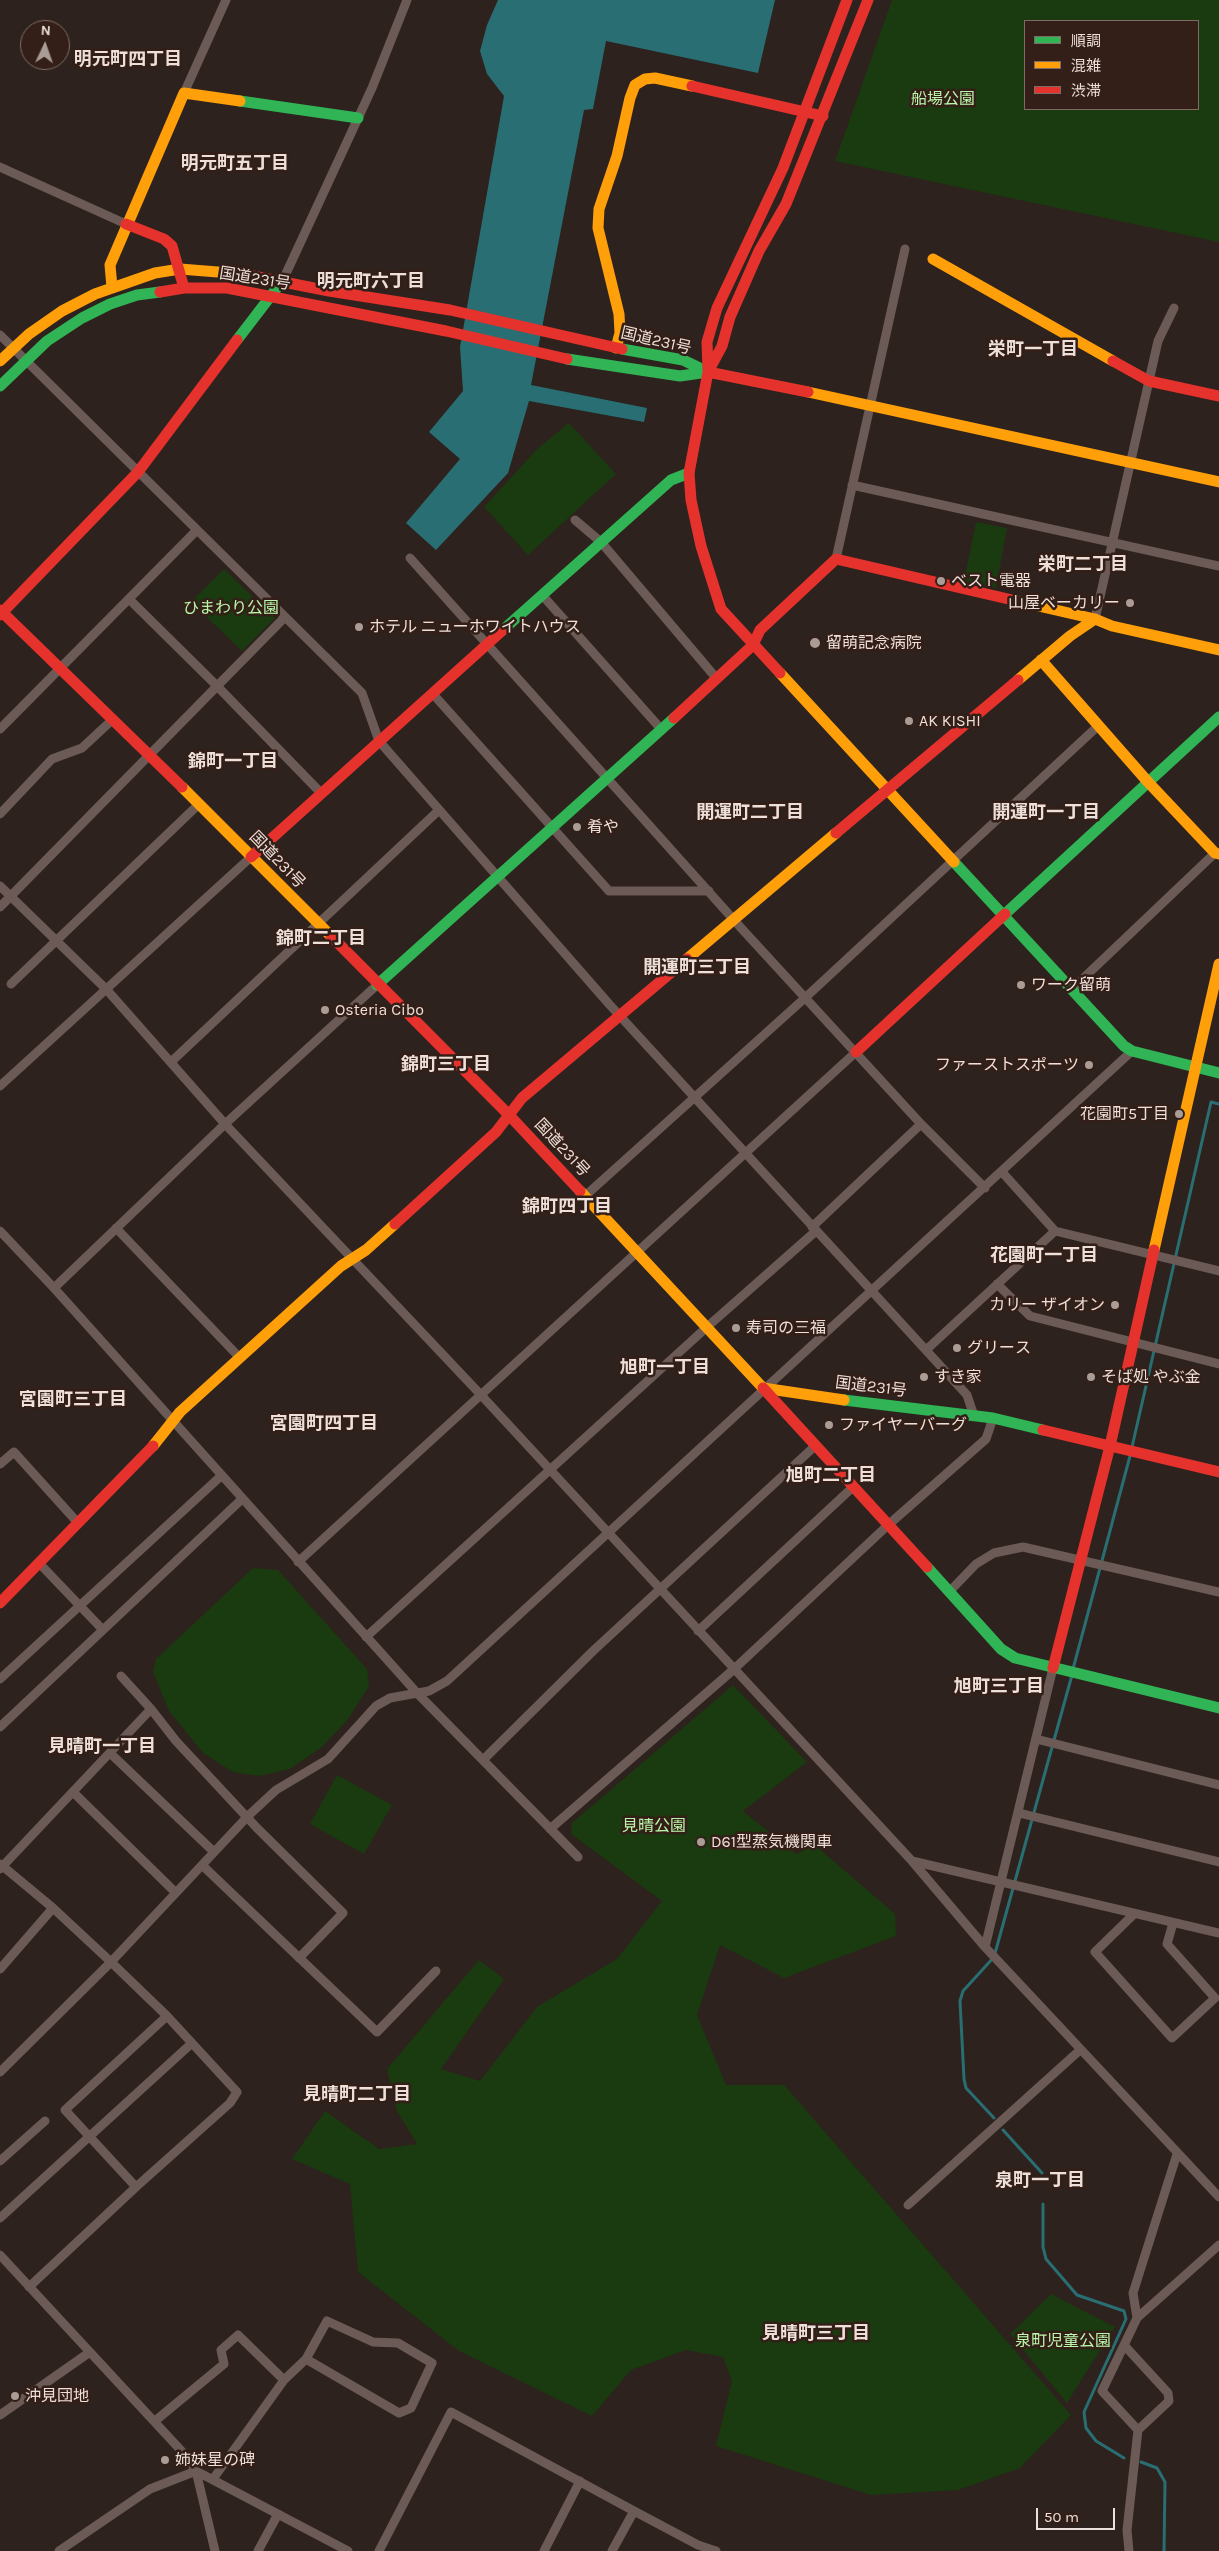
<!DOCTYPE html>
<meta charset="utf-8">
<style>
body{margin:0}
#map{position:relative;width:1219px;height:2551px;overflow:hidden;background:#2d221d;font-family:Karla,"Noto Sans JP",sans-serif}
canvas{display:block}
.legend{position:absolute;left:1024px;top:20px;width:175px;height:90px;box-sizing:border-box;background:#331f17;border:1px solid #7d6c65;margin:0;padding:6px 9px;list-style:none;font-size:15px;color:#eddfd9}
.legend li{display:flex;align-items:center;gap:10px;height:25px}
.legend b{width:25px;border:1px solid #7d6c65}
.north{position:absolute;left:20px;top:20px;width:50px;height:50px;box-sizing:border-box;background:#331f17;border:1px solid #7d6c65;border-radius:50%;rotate:3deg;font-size:14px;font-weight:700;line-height:20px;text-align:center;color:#eddfd9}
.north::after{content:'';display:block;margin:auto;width:18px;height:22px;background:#aa9d97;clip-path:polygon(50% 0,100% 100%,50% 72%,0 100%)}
.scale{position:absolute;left:1036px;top:2508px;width:79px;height:22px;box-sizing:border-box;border:2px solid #eddfd9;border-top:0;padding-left:6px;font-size:15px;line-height:18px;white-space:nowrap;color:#eddfd9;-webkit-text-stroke:4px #331f17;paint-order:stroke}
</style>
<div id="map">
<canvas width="1219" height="2551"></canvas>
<ul class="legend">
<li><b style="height:6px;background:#30b455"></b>順調</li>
<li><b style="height:6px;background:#ff9f0a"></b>混雑</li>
<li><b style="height:6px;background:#e5322d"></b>渋滞</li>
</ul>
<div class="north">N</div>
<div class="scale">50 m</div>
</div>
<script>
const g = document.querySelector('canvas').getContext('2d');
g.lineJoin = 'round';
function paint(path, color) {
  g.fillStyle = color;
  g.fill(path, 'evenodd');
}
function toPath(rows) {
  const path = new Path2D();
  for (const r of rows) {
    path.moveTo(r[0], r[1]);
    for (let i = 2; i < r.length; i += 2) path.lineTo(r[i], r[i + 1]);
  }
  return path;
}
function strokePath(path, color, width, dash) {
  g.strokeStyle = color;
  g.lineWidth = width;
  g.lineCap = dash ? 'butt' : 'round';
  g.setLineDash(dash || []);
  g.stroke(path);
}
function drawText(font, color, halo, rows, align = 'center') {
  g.font = font + ' Karla,"Noto Sans JP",sans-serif';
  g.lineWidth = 5;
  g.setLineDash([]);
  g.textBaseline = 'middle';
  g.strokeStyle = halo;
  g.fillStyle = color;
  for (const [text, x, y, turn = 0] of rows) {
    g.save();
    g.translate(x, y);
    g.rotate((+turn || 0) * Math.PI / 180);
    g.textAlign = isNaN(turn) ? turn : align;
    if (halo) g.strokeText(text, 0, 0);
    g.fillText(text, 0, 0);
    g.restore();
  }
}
paint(toPath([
 [892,0,1219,0,1219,242,835,161],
 [1025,21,1198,21,1198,109,1025,109],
 [569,423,616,474,528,555,484,507,537,449],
 [976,522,1007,528,996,588,964,581],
 [224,569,275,618,242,651,191,602],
 [253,1568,278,1570,367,1669,369,1686,348,1719,322,1747,290,1769,259,1776,233,1772,203,1753,169,1711,153,1672,156,1659],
 [733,1685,807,1762,743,1811,796,1854,815,1845,895,1914,896,1936,784,1978,720,1945,697,2015,726,2085,784,2085,1071,2415,1020,2468,958,2490,871,2495,716,2446,732,2381,723,2357,686,2350,631,2370,592,2416,459,2351,358,2272,350,2184,292,2159,325,2111,379,2149,417,2144,397,2111,387,2069,479,1960,504,1979,441,2069,480,2081,537,2007,617,1959,662,1901,571,1834,572,1823],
 [337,1775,392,1805,364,1854,310,1824],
 [1051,2294,1115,2327,1067,2403,1010,2334]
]), '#1a3a0f');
paint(toPath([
 [498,0,775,0,758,73,606,41,593,109,584,110,531,385,647,408,644,422,529,401,508,473,436,550,406,523,460,459,429,432,463,391,460,347,504,96,487,74,480,51,487,25]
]), '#296e73');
strokePath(toPath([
 [1132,1447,1211,1102,1219,1104],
 [1073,1669,1130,1456],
 [994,2118,966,2088,964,2079,960,2001,963,1991,994,1957,1072,1675],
 [1003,2130,1042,2173],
 [1043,2204,1043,2247,1046,2259,1077,2295,1124,2311,1126,2319,1084,2412,1086,2428,1096,2441,1124,2458],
 [1141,2462,1157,2468,1165,2482,1164,2551]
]), '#296e73', 3);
strokePath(toPath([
 [184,93,226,0],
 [0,167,126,224],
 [283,280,372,88,407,0],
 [0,335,362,693,379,741,609,1004,967,1395,974,1416],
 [852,485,1219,566],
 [575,520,601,542,717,679],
 [410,558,742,929,921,1124,985,1188],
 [836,559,905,249],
 [543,596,661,729],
 [130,600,216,685,321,793],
 [1095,619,1158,341,1174,308],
 [433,694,609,891,709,891],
 [0,729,197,530],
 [0,814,52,759,82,748,112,720],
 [0,886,107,990,225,1124,481,1395,912,1861,985,1947,1219,2197],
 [0,907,285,617],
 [11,984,199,804],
 [1072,989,1215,853],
 [171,1062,438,811],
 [0,1086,251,857],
 [1002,1172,1055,1231,1219,1271],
 [585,1196,806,997,1098,726],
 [812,1227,921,1124],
 [116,1228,240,1358],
 [0,1231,54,1288,417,1693,578,1857],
 [997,1284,1030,1316,1219,1364],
 [54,1288,225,1124,377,985],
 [926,1350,1055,1231],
 [0,1464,14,1452,78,1523],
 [298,1562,856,1052],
 [39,1563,103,1630],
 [950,1591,976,1564,994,1553,1023,1547,1219,1592],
 [698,1631,853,1487],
 [366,1637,707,1327,816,1231],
 [121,1676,151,1709,176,1741,257,1828,343,1913,299,1958],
 [0,1679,221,1476],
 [0,1727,242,1499],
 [1036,1739,1219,1785],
 [110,1753,214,1852],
 [483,1760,593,1651,815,1446],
 [73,1792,175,1892],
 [1019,1813,1219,1862],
 [550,1829,733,1670,887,1526,986,1439,993,1418],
 [912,1861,1219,1933],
 [0,1864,53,1908,111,1962,167,2016,237,2092,230,2103,136,2187,29,2287],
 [202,1865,377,2032,436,1971],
 [0,1869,151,1709],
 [1134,1914,1095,1952,1172,2038,1215,1998,1167,1944,1173,1923],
 [985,1947,1053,1668],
 [0,1969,53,1908],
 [0,2072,111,1962,248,1816,276,1790,328,1759,376,1706,390,1698,429,1691,447,1681,1132,1051],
 [0,2161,45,2121],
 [136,2187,65,2110,167,2016],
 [908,2205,1080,2050],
 [0,2218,192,2043],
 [0,2255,188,2458,196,2471,215,2551],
 [1137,2318,1219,2245],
 [1124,2345,1168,2393,1169,2401,1138,2430],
 [0,2415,90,2352],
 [155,2421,224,2364,221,2350,238,2335,284,2380],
 [213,2479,284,2380,306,2359,327,2321,373,2342,398,2343,432,2363,411,2408,399,2413,306,2359],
 [59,2551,150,2489,196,2471,348,2551],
 [258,2551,278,2514],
 [379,2551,451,2412,634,2511,698,2545,716,2551],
 [544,2551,580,2481],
 [612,2551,634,2511],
 [1129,2551,1127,2530,1138,2430,1102,2391,1137,2318,1133,2293,1177,2154]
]), '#6b5a55', 9);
strokePath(toPath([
 [240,101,358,118],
 [237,340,283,280],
 [622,349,683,360,708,372],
 [567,359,680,376,708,372],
 [0,386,47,341,82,318,110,304,137,295,160,292],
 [504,629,671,480,689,473],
 [954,862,1124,1046,1132,1051,1219,1073],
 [1005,914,1219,717],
 [377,985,674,718],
 [844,1400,993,1418,1043,1430],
 [927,1567,1001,1649,1015,1658,1219,1708]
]), '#30b455', 11);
strokePath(toPath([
 [933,259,1113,361],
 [112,287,110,265,184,93,240,101],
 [616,348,620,333,619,314,598,228,599,209,617,156,630,98,635,85,645,79,655,78,692,86],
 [0,361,29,334,62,311,95,294,155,273,180,269,243,274],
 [808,392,1219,482],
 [1034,605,1095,619,1112,626,1219,650],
 [1041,660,1148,782,1215,853,1219,854],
 [780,673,954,862],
 [1018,680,1070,636,1095,619],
 [182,787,331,936],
 [687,959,836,833],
 [580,1191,763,1388,844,1400],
 [1154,1250,1219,964],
 [153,1446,180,1412,341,1266,366,1250,395,1224]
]), '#ff9f0a', 11);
strokePath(toPath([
 [692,86,823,116],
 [126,224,164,239,172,246,184,288],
 [243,274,329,291,450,310,622,349],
 [160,292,184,288,227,288,446,331,567,359],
 [1113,361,1149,381,1219,396],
 [708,370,707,342,717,308,783,168,847,0],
 [708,372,722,346,730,317,759,251,786,204,868,0],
 [0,610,182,787],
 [0,615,138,472,237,340],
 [780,673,721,609,701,546,691,500,689,473,708,372,808,392],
 [674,718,753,645,760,630,836,559,1034,605],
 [836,833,1018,680],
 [251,857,504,629],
 [331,936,510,1116,580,1191],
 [856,1052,1005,914],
 [395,1224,496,1132,522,1098,687,959],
 [763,1388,927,1567],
 [1043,1430,1219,1472],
 [0,1603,153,1446],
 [1053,1668,1110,1446,1154,1250]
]), '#e5322d', 11);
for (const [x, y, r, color] of [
 [941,581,5,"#aa9d97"],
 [1130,603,5,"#aa9d97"],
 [359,627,5,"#aa9d97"],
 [815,643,6,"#aa9d97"],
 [909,721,5,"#aa9d97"],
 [577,827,5,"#aa9d97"],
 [1021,985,5,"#aa9d97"],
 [325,1010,5,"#aa9d97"],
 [1089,1065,5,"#aa9d97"],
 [1179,1114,5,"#aa9d97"],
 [1115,1305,5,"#aa9d97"],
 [736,1328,5,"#aa9d97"],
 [957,1348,5,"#aa9d97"],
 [924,1377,5,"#aa9d97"],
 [1091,1377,5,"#aa9d97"],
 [829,1425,5,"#aa9d97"],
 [701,1842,5,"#aa9d97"],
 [15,2396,5,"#aa9d97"],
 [165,2460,5,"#aa9d97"]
]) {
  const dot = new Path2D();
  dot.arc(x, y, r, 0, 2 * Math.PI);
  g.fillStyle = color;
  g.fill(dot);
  strokePath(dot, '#331f17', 2);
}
drawText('16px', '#b9f8aa', '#331f17', [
 ["船場公園",943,99],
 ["ひまわり公園",231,608],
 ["見晴公園",654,1826],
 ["泉町児童公園",1063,2341]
]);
drawText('16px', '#eddfd9', '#331f17', [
 ["国道231号",255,279,9],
 ["国道231号",656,341,13],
 ["国道231号",277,860,46],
 ["国道231号",562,1148,47],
 ["国道231号",871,1387,7]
]);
drawText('16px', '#eddfd9', '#331f17', [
 ["ベスト電器",951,581],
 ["山屋ベーカリー",1120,603,"right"],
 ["ホテル ニューホワイトハウス",369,627],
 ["留萌記念病院",826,643],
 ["AK KISHI",919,721],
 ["肴や",587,827],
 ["ワーク留萌",1031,985],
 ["Osteria Cibo",335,1010],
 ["ファーストスポーツ",1079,1065,"right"],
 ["花園町5丁目",1169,1114,"right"],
 ["カリー ザイオン",1105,1305,"right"],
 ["寿司の三福",746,1328],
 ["グリース",967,1348],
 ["すき家",934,1377],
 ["そば処 やぶ金",1101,1377],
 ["ファイヤーバーグ",839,1425],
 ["D61型蒸気機関車",711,1842],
 ["沖見団地",25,2396],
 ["姉妹星の碑",175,2460]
], 'left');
drawText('bold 18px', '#eddfd9', '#331f17', [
 ["明元町四丁目",128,60],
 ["明元町五丁目",235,164],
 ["明元町六丁目",371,282],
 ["栄町一丁目",1033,350],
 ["栄町二丁目",1083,565],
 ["錦町一丁目",233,762],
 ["開運町二丁目",750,813],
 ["開運町一丁目",1046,813],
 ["錦町二丁目",321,939],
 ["開運町三丁目",697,968],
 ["錦町三丁目",446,1065],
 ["錦町四丁目",567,1207],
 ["花園町一丁目",1044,1256],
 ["旭町一丁目",665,1368],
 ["宮園町三丁目",73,1400],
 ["宮園町四丁目",324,1424],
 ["旭町二丁目",831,1476],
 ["旭町三丁目",999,1687],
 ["見晴町一丁目",102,1747],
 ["見晴町二丁目",357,2095],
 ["泉町一丁目",1040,2181],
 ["見晴町三丁目",816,2334]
]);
</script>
